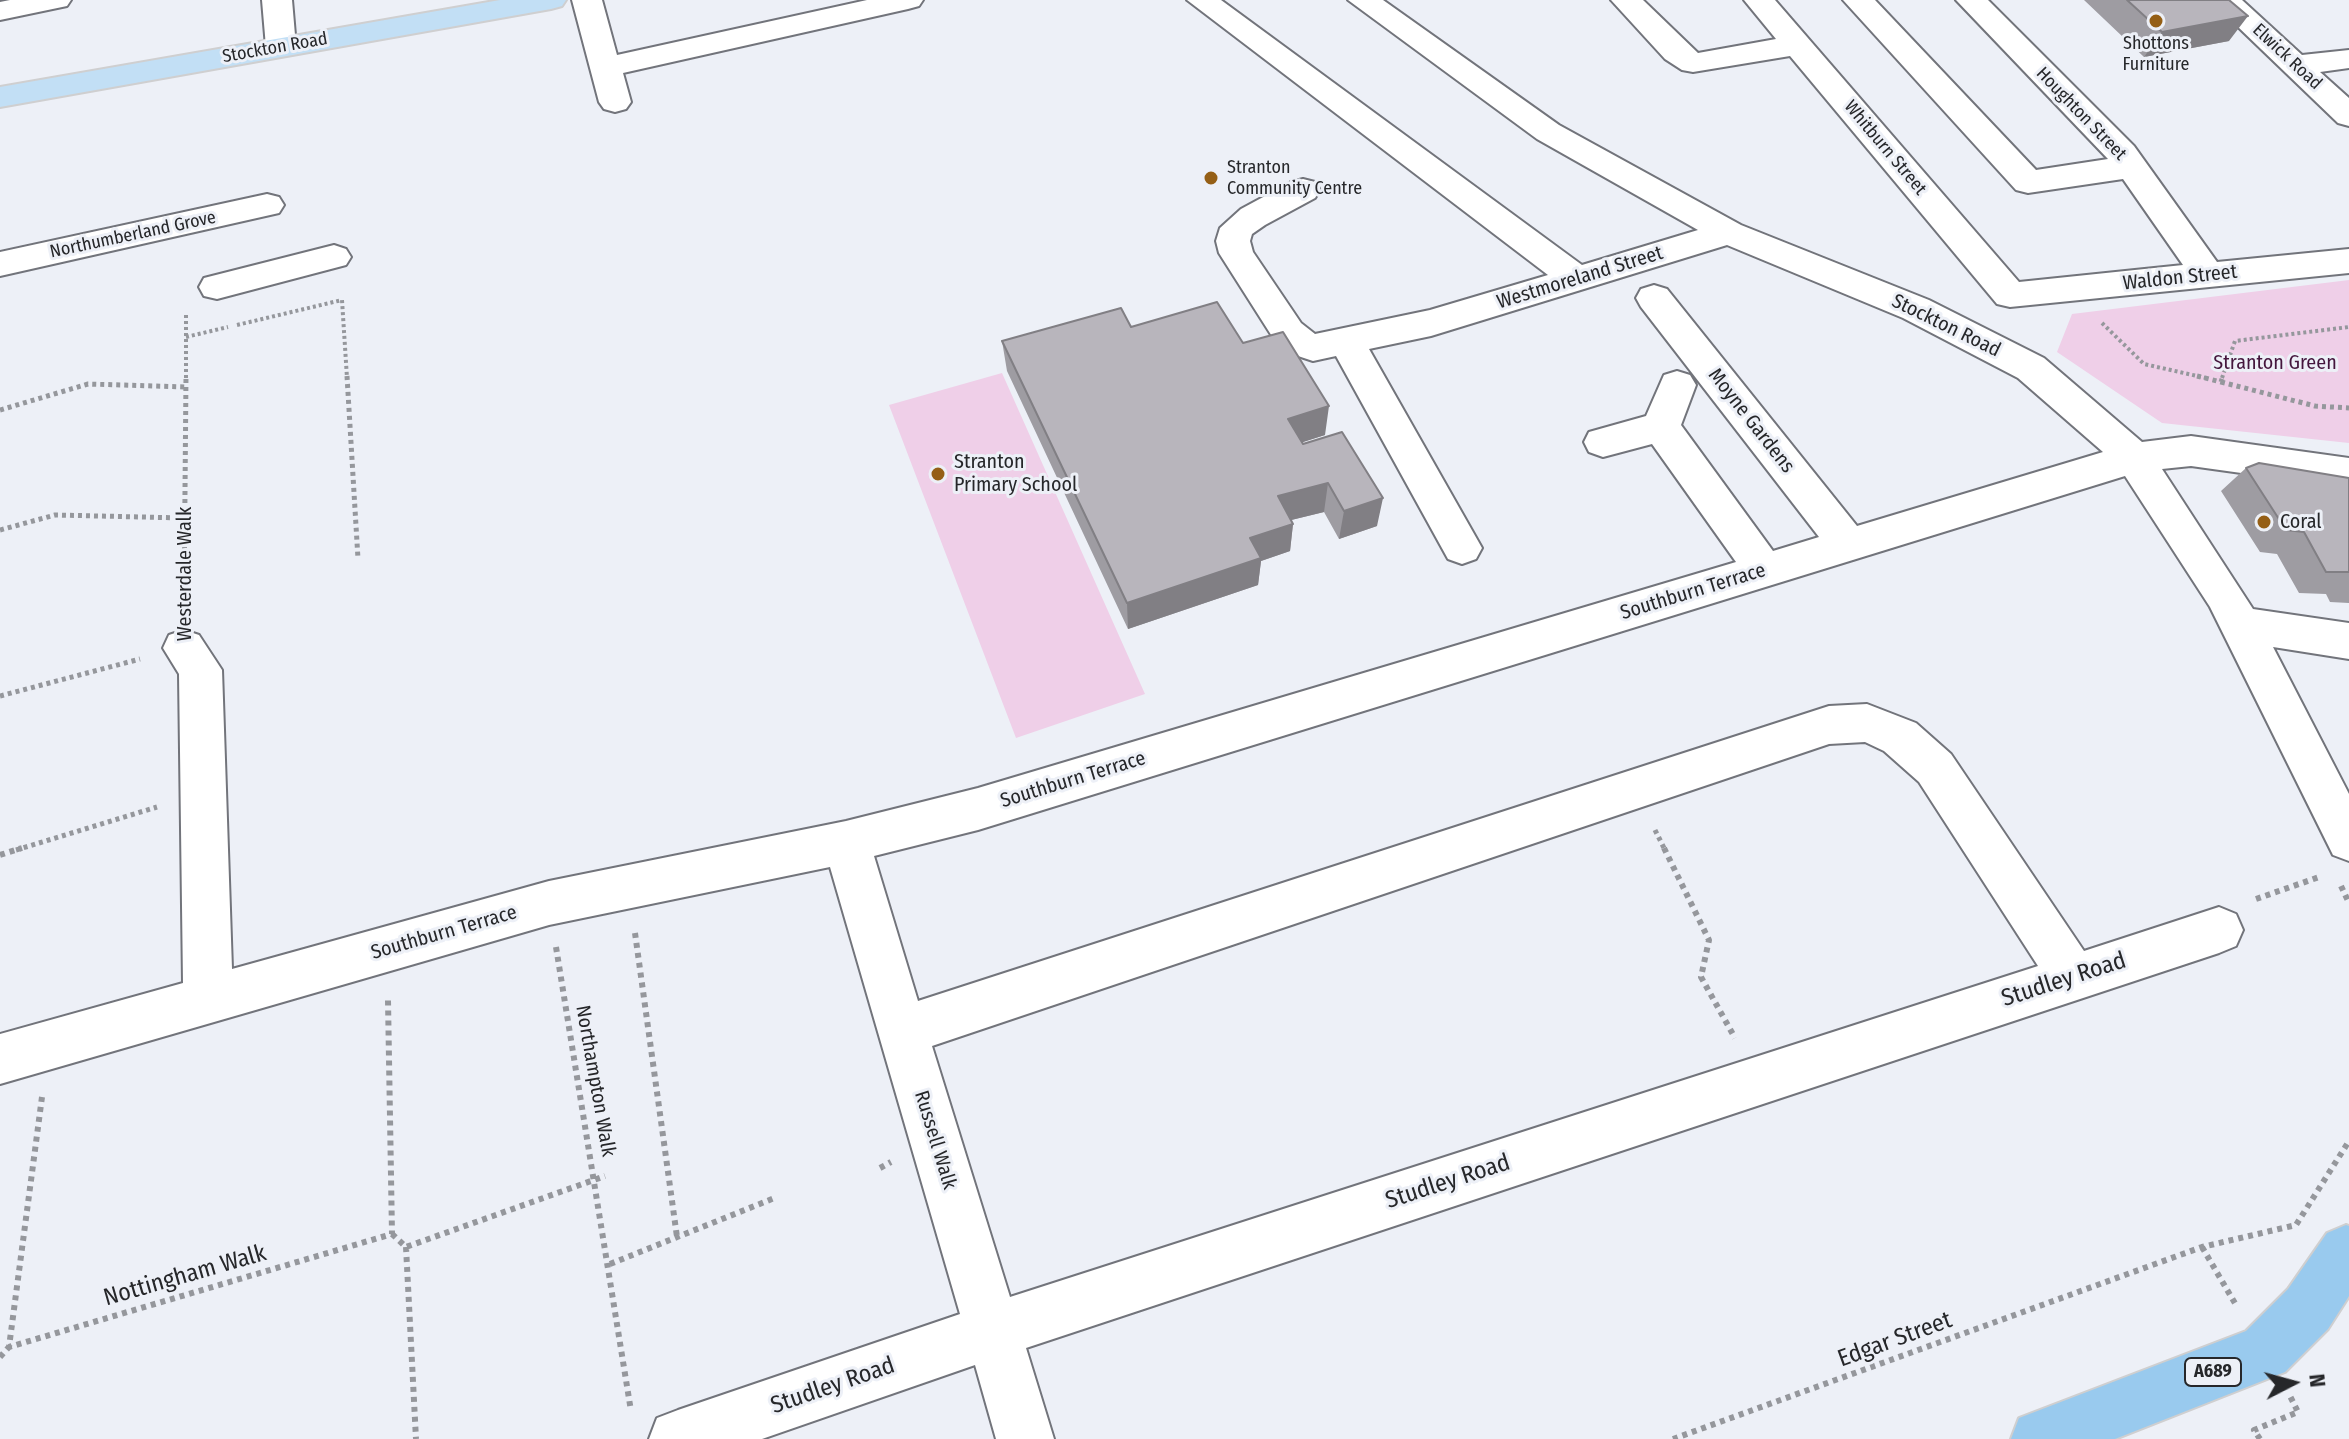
<!DOCTYPE html>
<style>
body{margin:0}
#map{position:relative;width:2349px;height:1439px;overflow:hidden;background:#edf0f7;font-family:"Fira Sans Condensed",sans-serif}
canvas{display:block}
.north{position:absolute;left:2253px;top:1343px;width:80px;height:80px;-webkit-text-stroke:6px #edf0f7;paint-order:stroke;rotate:84deg;font-size:22px;font-weight:700;line-height:32px;text-align:center;color:#26272a}
.north::after{content:'';display:block;margin:auto;width:28px;height:36px;background:#26272a;clip-path:polygon(50% 0,100% 100%,50% 72%,0 100%)}
</style>
<div id="map">
<canvas width="2349" height="1439"></canvas>
<div class="north">N</div>
</div>
<script>
const g = document.querySelector('canvas').getContext('2d');
g.lineJoin = 'round';
function paint(path, color) {
  g.fillStyle = color;
  g.fill(path, 'evenodd');
}
function toPath(rows) {
  const path = new Path2D();
  for (const r of rows) {
    path.moveTo(r[0], r[1]);
    for (let i = 2; i < r.length; i += 2) path.lineTo(r[i], r[i + 1]);
  }
  return path;
}
function strokePath(path, color, width, dash) {
  g.strokeStyle = color;
  g.lineWidth = width;
  g.lineCap = dash ? 'butt' : 'round';
  g.setLineDash(dash || []);
  g.stroke(path);
}
function drawText(font, color, halo, rows, align = 'center') {
  g.font = font + ' "Fira Sans Condensed",sans-serif';
  g.lineWidth = 6;
  g.setLineDash([]);
  g.textBaseline = 'middle';
  g.strokeStyle = halo;
  g.fillStyle = color;
  for (const [text, x, y, turn = 0] of rows) {
    g.save();
    g.translate(x, y);
    g.rotate((+turn || 0) * Math.PI / 180);
    g.textAlign = isNaN(turn) ? turn : align;
    if (halo) g.strokeText(text, 0, 0);
    g.fillText(text, 0, 0);
    g.restore();
  }
}
paint(toPath([
 [2349,280,2349,443,2162,423,2057,352,2072,314],
 [1002,373,1145,694,1016,738,889,405]
]), '#efcfe8');
const minor = toPath([
 [10,0,71,0,67,6,0,20,0,2,10,0],
 [262,0,292,0,296,47,292,54,270,54,266,47,262,0],
 [572,0,602,0,617,55,867,0,923,0,919,6,908,9,623,73,631,102,626,109,615,112,604,109,599,102,572,0],
 [1187,0,1221,0,1582,265,1698,230,1537,139,1348,0,1383,0,1559,125,1741,225,1929,300,2044,358,2142,442,2191,436,2349,458,2349,488,2191,466,2162,469,2253,609,2349,623,2349,659,2273,647,2349,794,2349,861,2333,855,2210,607,2125,476,978,830,874,856,918,1001,1829,706,1867,704,1916,723,1951,754,2084,951,2219,907,2236,914,2243,930,2236,946,2219,953,1026,1348,1054,1439,996,1439,975,1365,762,1439,649,1439,657,1418,678,1410,960,1314,830,867,549,925,0,1084,0,1034,183,983,179,674,163,648,169,635,184,630,199,635,222,670,232,969,549,881,846,821,978,788,1736,562,1652,444,1603,457,1589,452,1584,442,1589,432,1646,416,1664,375,1677,371,1690,375,1696,385,1681,425,1773,551,1819,537,1641,307,1636,298,1641,289,1654,285,1667,289,1857,526,2103,452,2018,378,1903,318,1727,245,1431,336,1369,349,1482,548,1476,559,1462,564,1448,559,1336,356,1313,361,1289,353,1275,341,1219,253,1216,241,1220,228,1241,209,1291,182,1303,179,1315,182,1320,190,1315,198,1265,225,1252,234,1250,241,1253,252,1301,323,1315,334,1430,310,1548,275,1187,0],
 [1865,742,1884,751,1919,782,2038,966,1010,1297,932,1046,1829,744,1865,742],
 [1611,0,1643,0,1698,53,1776,39,1744,0,1775,0,2019,282,2183,265,2123,179,2028,193,2016,190,1843,0,1875,0,2036,170,2108,159,1956,0,1988,0,2134,146,2217,262,2349,249,2349,273,2010,307,1997,304,1790,56,1693,72,1682,70,1665,59,1611,0],
 [2210,0,2242,0,2302,55,2349,50,2349,68,2320,72,2349,98,2349,126,2338,123,2210,0],
 [267,194,279,197,284,205,279,213,0,276,0,252,267,194],
 [334,245,346,249,351,257,346,265,217,299,204,296,199,287,204,278,334,245]
]);
const major = toPath([
 [500,0,566,0,562,6,551,9,0,107,0,87,500,0]
]);
const highway = toPath([
 [2346,1225,2349,1226,2349,1296,2328,1329,2285,1372,2115,1439,2011,1439,2019,1418,2246,1331,2288,1289,2327,1233,2346,1225]
]);
strokePath(minor, '#72747b', 4);
strokePath(major, '#cfcfd0', 4);
strokePath(highway, '#cfcfd0', 4);
strokePath(toPath([
 [2102,323,2144,364,2206,378],
 [237,325,342,300,347,378],
 [186,337,228,327],
 [186,378,186,313],
 [2222,378,2235,341,2349,327]
]), '#95979c', 4, [3, 3]);
strokePath(toPath([
 [347,376,358,559],
 [2197,376,2221,382,2223,376],
 [2221,382,2315,406,2349,408],
 [0,410,88,384,186,387],
 [0,530,55,515,185,518],
 [184,607,186,376],
 [0,696,140,659],
 [1655,830,1665,850],
 [16,850,157,807]
]), '#95979c', 5, [4, 4]);
strokePath(toPath([
 [1664,848,1709,940,1701,977,1735,1038],
 [0,855,22,848],
 [2341,886,2349,903],
 [2256,899,2322,876],
 [635,933,677,1237],
 [556,947,631,1411],
 [42,1097,9,1347,392,1234,388,1000],
 [880,1168,891,1162],
 [392,1234,406,1247,605,1176],
 [406,1247,416,1439],
 [2202,1247,2236,1305],
 [610,1264,777,1197],
 [0,1357,9,1347],
 [1673,1439,2202,1247,2296,1225,2349,1141],
 [2260,1439,2254,1430,2298,1412,2290,1396]
]), '#95979c', 6, [5, 5]);
paint(minor, '#fff');
paint(major, '#c2dff5');
paint(highway, '#99caee');
paint(toPath([
 [2084,0,2229,0,2229,41,2144,57],
 [1131,327,1325,435,1302,442,1377,526,1339,539,1324,512,1291,520,1293,524,1290,551,1261,561,1258,585,1128,629,1007,371,1002,341],
 [2246,468,2349,478,2349,603,2330,602,2326,594,2299,593,2277,554,2260,552,2221,491]
]), '#9e9ca2');
paint(toPath([
 [2248,16,2229,41,2144,57,2162,32],
 [1329,406,1325,435,1285,448,1288,419],
 [1328,483,1324,512,1275,524,1278,496],
 [1383,498,1377,526,1339,539,1344,511],
 [1293,524,1290,551,1261,561,1258,585,1128,629,1127,603,1250,538]
]), '#817f84');
const building = toPath([
 [2127,0,2229,0,2248,16,2162,32,2127,0],
 [1217,302,1243,343,1283,332,1329,406,1288,419,1303,444,1342,432,1383,498,1344,511,1328,483,1278,496,1293,524,1250,538,1261,558,1127,603,1002,341,1121,308,1131,327,1217,302],
 [2259,463,2349,478,2349,572,2326,572,2304,532,2286,530,2246,468,2259,463]
]);
paint(building, '#b8b5bc');
strokePath(building, '#817f84', 2);
for (const [x, y, r, color] of [
 [2156,21,8,"#955f16"],
 [1211,178,8,"#955f16"],
 [938,474,8,"#955f16"],
 [2264,522,8,"#955f16"]
]) {
  const dot = new Path2D();
  dot.arc(x, y, r, 0, 2 * Math.PI);
  g.fillStyle = color;
  g.fill(dot);
  strokePath(dot, '#edf0f7', 3);
}
drawText('18px', '#26272a', '#edf0f7', [
 ["Shottons",2156,44],
 ["Furniture",2156,65],
 ["Stranton",1227,168,"left"],
 ["Community Centre",1227,189,"left"]
]);
drawText('18px', '#26272a', '#edf0f7', [
 ["Stockton Road",275,48,-10],
 ["Elwick Road",2287,57,43],
 ["Houghton Street",2081,114,46],
 ["Whitburn Street",1885,148,50],
 ["Northumberland Grove",133,235,-12]
]);
for (const [x, y, w] of [
 [2213,1372,56]
]) {
  const box = new Path2D();
  box.roundRect(x - w / 2, y - 14, w, 28, 6);
  g.fillStyle = '#edf0f7';
  g.fill(box);
  strokePath(box, '#26272a', 2);
}
drawText('bold 18px', '#26272a', null, [
 ["A689",2213,1372]
]);
drawText('20px', '#26272a', '#edf0f7', [
 ["Westmoreland Street",1580,278,-17],
 ["Waldon Street",2180,278,-6],
 ["Stockton Road",1946,326,26],
 ["Moyne Gardens",1751,421,52],
 ["Westerdale Walk",185,574,-90],
 ["Southburn Terrace",1693,592,-17],
 ["Southburn Terrace",1073,780,-17],
 ["Southburn Terrace",444,933,-16],
 ["Northampton Walk",595,1081,80],
 ["Russell Walk",935,1140,73]
]);
drawText('20px', '#44163d', '#edf0f7', [
 ["Stranton Green",2275,363]
]);
drawText('20px', '#26272a', '#edf0f7', [
 ["Stranton",954,462],
 ["Primary School",954,485],
 ["Coral",2280,522]
], 'left');
drawText('24px', '#26272a', '#edf0f7', [
 ["Studley Road",2064,980,-18],
 ["Studley Road",1448,1182,-18],
 ["Nottingham Walk",185,1276,-16],
 ["Edgar Street",1895,1340,-20],
 ["Studley Road",833,1386,-19]
]);
</script>
